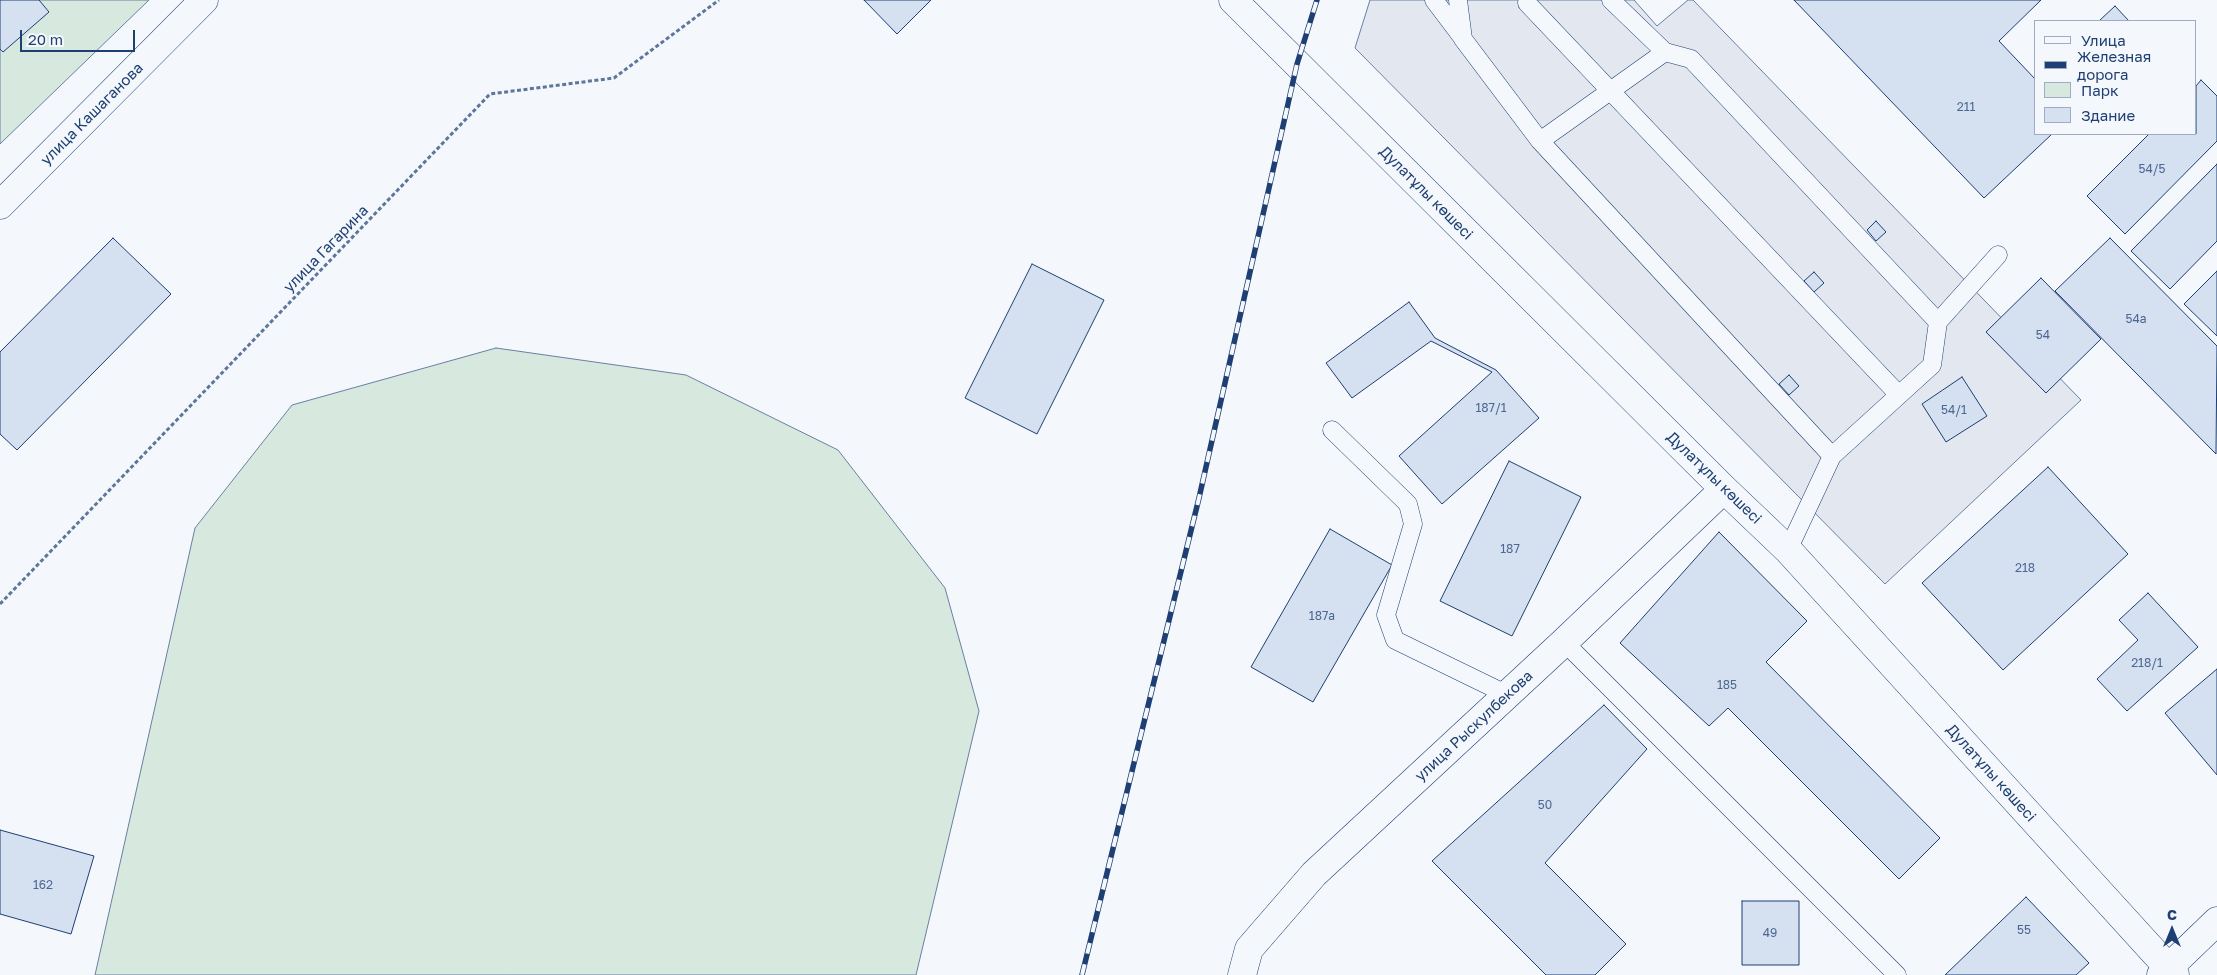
<!DOCTYPE html>
<meta charset="utf-8">
<style>
body{margin:0}
#map{position:relative;width:2217px;height:975px;overflow:hidden;background:#f4f7fb;font-family:"Golos Text",sans-serif}
canvas{display:block}
.legend{position:absolute;left:2034px;top:20px;width:162px;height:115px;box-sizing:border-box;background:#f4f7fb;border:1px solid #9eadc5;margin:0;padding:6px 9px;list-style:none;font-size:15px;color:#1d3f73}
.legend li{display:flex;align-items:center;gap:10px;height:25px}
.legend b{width:25px;border:1px solid #9eadc5}
.north{position:absolute;left:2147px;top:905px;width:50px;height:50px;-webkit-text-stroke:4px #f4f7fb;paint-order:stroke;rotate:0deg;font-size:14px;font-weight:700;line-height:20px;text-align:center;color:#1d3f73}
.north::after{content:'';display:block;margin:auto;width:18px;height:22px;background:#1d3f73;clip-path:polygon(50% 0,100% 100%,50% 72%,0 100%)}
.scale{position:absolute;left:20px;top:30px;width:115px;height:22px;box-sizing:border-box;border:2px solid #1d3f73;border-top:0;padding-left:6px;font-size:15px;line-height:18px;white-space:nowrap;color:#1d3f73;-webkit-text-stroke:4px #f4f7fb;paint-order:stroke}
</style>
<div id="map">
<canvas width="2217" height="975"></canvas>
<ul class="legend">
<li><b style="height:6px;background:#f4f7fb"></b>Улица</li>
<li><b style="height:6px;background:#1d3f73"></b>Железная дорога</li>
<li><b style="height:14px;background:#d7e8df"></b>Парк</li>
<li><b style="height:14px;background:#d5e0f0"></b>Здание</li>
</ul>
<div class="north">С</div>
<div class="scale">20 m</div>
</div>
<script>
const g = document.querySelector('canvas').getContext('2d');
g.lineJoin = 'round';
function paint(path, color) {
  g.fillStyle = color;
  g.fill(path, 'evenodd');
}
function toPath(rows) {
  const path = new Path2D();
  for (const r of rows) {
    path.moveTo(r[0], r[1]);
    for (let i = 2; i < r.length; i += 2) path.lineTo(r[i], r[i + 1]);
  }
  return path;
}
function strokePath(path, color, width, dash) {
  g.strokeStyle = color;
  g.lineWidth = width;
  g.lineCap = dash ? 'butt' : 'round';
  g.setLineDash(dash || []);
  g.stroke(path);
}
function drawText(font, color, halo, rows, align = 'center') {
  g.font = font + ' "Golos Text",sans-serif';
  g.lineWidth = 4;
  g.setLineDash([]);
  g.textBaseline = 'middle';
  g.strokeStyle = halo;
  g.fillStyle = color;
  for (const [text, x, y, turn = 0] of rows) {
    g.save();
    g.translate(x, y);
    g.rotate((+turn || 0) * Math.PI / 180);
    g.textAlign = isNaN(turn) ? turn : align;
    if (halo) g.strokeText(text, 0, 0);
    g.fillText(text, 0, 0);
    g.restore();
  }
}
const green = toPath([
 [0,0,149,0,0,144,0,0],
 [496,348,686,375,838,450,945,588,979,711,916,975,95,975,195,528,292,405,496,348]
]);
paint(green, '#d7e8df');
strokePath(green, '#687fa3', 1);
const parking = toPath([
 [1370,0,1634,0,1657,26,1688,0,1693,0,2081,400,1885,584,1355,48,1370,0]
]);
paint(parking, '#e3e8f0');
strokePath(parking, '#687fa3', 1);
const building = toPath([
 [0,0,39,0,49,12,3,52,0,49,0,0],
 [864,0,931,0,897,34,864,0],
 [1794,0,2041,0,1999,41,2036,80,2036,134,2052,134,1984,198,1794,0],
 [2115,6,2129,21,2099,21,2115,6],
 [2201,80,2217,96,2217,141,2125,234,2087,196,2149,134,2196,134,2196,86,2201,80],
 [2217,164,2217,241,2170,289,2131,251,2217,164],
 [1876,221,1886,232,1876,241,1867,230,1876,221],
 [113,238,171,294,17,450,0,434,0,352,113,238],
 [2110,238,2217,346,2216,454,2055,291,2110,238],
 [1032,264,1104,300,1037,434,965,398,1032,264],
 [2217,271,2217,336,2184,304,2217,271],
 [1814,272,1824,283,1814,292,1804,281,1814,272],
 [2041,278,2101,339,2046,393,1986,332,2041,278],
 [1409,302,1435,338,1496,370,1539,418,1442,504,1399,456,1492,372,1431,341,1352,398,1326,363,1409,302],
 [1789,375,1799,386,1789,395,1779,384,1789,375],
 [1962,377,1987,416,1946,442,1922,404,1962,377],
 [1509,461,1581,497,1512,636,1440,601,1509,461],
 [2048,467,2128,554,2003,670,1922,583,2048,467],
 [1330,529,1392,565,1313,702,1251,667,1330,529],
 [1719,532,1807,621,1766,662,1940,838,1899,879,1728,708,1709,726,1620,643,1719,532],
 [2148,593,2198,647,2127,711,2097,679,2138,640,2119,620,2148,593],
 [2217,669,2217,775,2165,713,2217,669],
 [1604,705,1647,749,1545,863,1626,944,1595,975,1546,975,1432,861,1604,705],
 [0,830,94,856,71,934,0,914,0,830],
 [2026,897,2089,963,2076,975,1945,975,2026,897],
 [1742,901,1799,901,1799,965,1742,965,1742,901]
]);
paint(building, '#d5e0f0');
strokePath(building, '#1d3f73', 1);
const lane = toPath([
 [1434,0,1462,37],
 [1458,0,1463,39,1540,141,1832,456],
 [1611,0,1665,52],
 [1527,3,1899,395],
 [1540,141,1665,52,1691,59,1938,322],
 [1332,430,1408,504,1413,524,1386,615,1395,640,1508,695],
 [1788,550,1832,456,1932,365,1938,322,1998,255],
 [1564,642,1897,975]
]);
const street = toPath([
 [0,205,204,0],
 [1242,975,1249,949,1314,874,1564,642,1724,489],
 [2161,975,2217,921]
]);
const secondary = toPath([
 [1233,0,1724,489,1788,550,2175,975]
]);
strokePath(lane, '#1d3f73', 19);
strokePath(street, '#1d3f73', 29);
strokePath(secondary, '#1d3f73', 29);
strokePath(toPath([
 [0,604,490,94,614,78,719,0]
]), '#5e769c', 3, [4, 2.5]);
strokePath(lane, '#f4f7fb', 18);
strokePath(street, '#f4f7fb', 28);
strokePath(secondary, '#f4f7fb', 28);
const rail = toPath([
 [1082,975,1199,498,1297,64,1317,0]
]);
strokePath(rail, '#1d3f73', 5.5);
strokePath(rail, '#f4f7fb', 4, [11]);
drawText('12px', '#4b6792', null, [
 ["211",1966,107],
 ["54/5",2152,169],
 ["54а",2136,319],
 ["54",2043,335],
 ["187/1",1491,408],
 ["54/1",1954,410],
 ["187",1510,549],
 ["218",2025,568],
 ["187а",1322,616],
 ["218/1",2147,663],
 ["185",1727,685],
 ["50",1545,805],
 ["162",43,885],
 ["55",2024,930],
 ["49",1770,933]
]);
drawText('15px', '#1d3f73', '#f4f7fb', [
 ["улица Кашаганова",92,114,-45],
 ["Дулатұлы көшесі",1426,193,45],
 ["улица Гагарина",326,249,-46],
 ["Дулатұлы көшесі",1714,478,44],
 ["улица Рыскулбекова",1474,726,-43],
 ["Дулатұлы көшесі",1991,773,48]
]);
</script>
